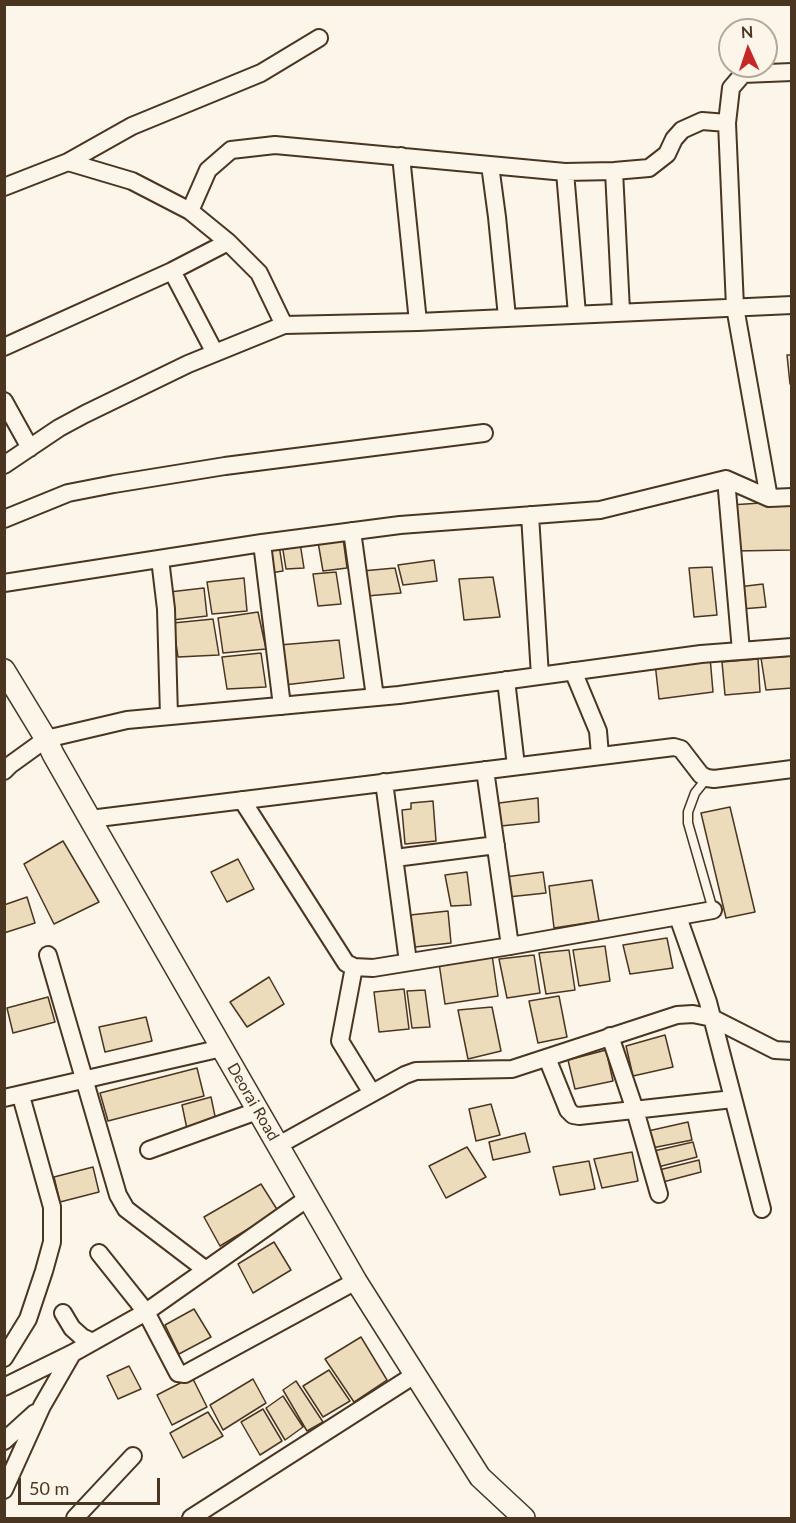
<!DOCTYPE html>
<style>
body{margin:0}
#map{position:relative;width:796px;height:1523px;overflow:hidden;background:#fbf6e9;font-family:Lato,sans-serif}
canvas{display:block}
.frame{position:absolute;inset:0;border:6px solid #4a3520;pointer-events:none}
.north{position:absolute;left:718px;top:18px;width:60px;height:60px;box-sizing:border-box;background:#fbf6e9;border:2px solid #b4a999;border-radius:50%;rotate:357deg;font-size:16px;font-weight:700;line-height:24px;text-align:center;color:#4a3520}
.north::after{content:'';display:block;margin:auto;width:21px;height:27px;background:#c62828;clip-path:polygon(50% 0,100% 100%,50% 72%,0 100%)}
.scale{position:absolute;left:18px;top:1478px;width:142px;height:27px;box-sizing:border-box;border:3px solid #4a3520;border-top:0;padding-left:8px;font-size:18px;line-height:21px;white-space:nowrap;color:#4a3520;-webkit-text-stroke:4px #fbf6e9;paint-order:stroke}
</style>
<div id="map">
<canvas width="796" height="1523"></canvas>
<div class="frame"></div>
<div class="north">N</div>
<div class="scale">50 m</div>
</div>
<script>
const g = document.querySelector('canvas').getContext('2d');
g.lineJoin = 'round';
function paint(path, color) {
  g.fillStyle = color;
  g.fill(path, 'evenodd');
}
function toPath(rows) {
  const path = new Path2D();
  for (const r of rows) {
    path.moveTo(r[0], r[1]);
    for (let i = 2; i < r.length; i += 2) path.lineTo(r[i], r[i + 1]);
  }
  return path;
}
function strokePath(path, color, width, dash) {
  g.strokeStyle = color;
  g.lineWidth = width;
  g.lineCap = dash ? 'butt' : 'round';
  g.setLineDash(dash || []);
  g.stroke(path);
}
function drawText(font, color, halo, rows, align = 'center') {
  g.font = font + ' Lato,sans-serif';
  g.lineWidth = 4.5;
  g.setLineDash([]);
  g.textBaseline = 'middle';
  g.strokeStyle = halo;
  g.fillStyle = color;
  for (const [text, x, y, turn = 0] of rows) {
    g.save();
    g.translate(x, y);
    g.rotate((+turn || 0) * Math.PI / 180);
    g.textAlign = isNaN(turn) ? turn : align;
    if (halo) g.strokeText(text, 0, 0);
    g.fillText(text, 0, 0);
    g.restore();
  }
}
const building = toPath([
 [787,355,792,355,792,384,790,384,787,355],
 [792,501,792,550,735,551,730,505,792,501],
 [343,538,347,568,323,571,318,542,343,538],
 [300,543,304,568,286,569,282,544,300,543],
 [279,545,283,571,270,573,266,547,279,545],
 [434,560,437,581,403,585,398,565,434,560],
 [712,567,717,615,694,617,689,568,712,567],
 [395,568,401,593,367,596,362,571,395,568],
 [336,572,341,604,318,606,313,574,336,572],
 [493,577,500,617,464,620,459,579,493,577],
 [244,578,247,611,212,614,207,582,244,578],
 [763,584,766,607,741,609,738,587,763,584],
 [204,588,207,616,172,620,169,592,204,588],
 [258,612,266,649,223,653,218,618,258,612],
 [213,619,219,655,178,657,173,623,213,619],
 [339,640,344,678,284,685,279,645,339,640],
 [261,653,266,687,227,689,222,657,261,653],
 [792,656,792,688,766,690,761,658,792,656],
 [710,657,713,692,659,699,655,663,710,657],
 [758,659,760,692,725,695,722,662,758,659],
 [538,798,539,822,501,826,499,803,538,798],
 [433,801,436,841,405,844,402,810,411,809,411,803,433,801],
 [730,807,755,912,726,918,701,813,730,807],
 [63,841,99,902,54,924,24,864,63,841],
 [238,859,254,889,227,902,211,872,238,859],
 [467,872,471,905,451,906,445,875,467,872],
 [543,872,546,893,508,897,505,877,543,872],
 [592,880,599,921,554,928,549,886,592,880],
 [27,897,35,923,4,933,4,905,27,897],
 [448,911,451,943,415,947,410,915,448,911],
 [667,938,673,968,630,974,623,945,667,938],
 [605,946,610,981,579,986,573,950,605,946],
 [569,950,575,990,546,994,539,953,569,950],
 [492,955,498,996,445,1004,439,963,492,955],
 [534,955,540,993,507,998,499,959,534,955],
 [269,977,284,1004,247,1027,230,1002,269,977],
 [404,989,409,1029,379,1032,374,992,404,989],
 [425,990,430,1027,412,1028,407,991,425,990],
 [559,996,567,1037,538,1043,529,1001,559,996],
 [48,997,55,1022,13,1033,7,1008,48,997],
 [492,1007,501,1051,468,1059,458,1010,492,1007],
 [146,1017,152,1041,105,1052,99,1027,146,1017],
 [665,1035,673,1067,633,1076,626,1046,665,1035],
 [606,1050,613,1081,575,1089,568,1060,606,1050],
 [197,1068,204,1096,108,1121,100,1093,197,1068],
 [211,1097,216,1121,187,1129,182,1105,211,1097],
 [491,1104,500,1135,476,1141,469,1109,491,1104],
 [688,1122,692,1140,652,1148,648,1131,688,1122],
 [525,1133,530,1152,493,1160,489,1142,525,1133],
 [693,1142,697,1157,658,1167,654,1151,693,1142],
 [467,1147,486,1177,446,1198,429,1166,467,1147],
 [632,1152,638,1181,602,1188,594,1159,632,1152],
 [699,1160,701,1172,663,1182,659,1170,699,1160],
 [589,1161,595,1189,560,1195,553,1167,589,1161],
 [93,1167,99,1192,60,1202,54,1177,93,1167],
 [261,1184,278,1211,220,1246,204,1217,261,1184],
 [274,1242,291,1270,253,1293,238,1264,274,1242],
 [194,1309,211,1337,179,1354,165,1325,194,1309],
 [361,1337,387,1380,354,1402,325,1359,361,1337],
 [129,1366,141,1389,118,1399,107,1376,129,1366],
 [329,1370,350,1401,323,1417,303,1386,329,1370],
 [192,1377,207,1407,172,1425,157,1395,192,1377],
 [253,1379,266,1403,223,1430,210,1405,253,1379],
 [296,1381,323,1422,307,1431,283,1390,296,1381],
 [283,1396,303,1427,285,1440,266,1408,283,1396],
 [263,1409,282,1441,260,1455,241,1422,263,1409],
 [208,1412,223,1436,183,1458,170,1433,208,1412]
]);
paint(building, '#ecdcbc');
strokePath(building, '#4a3520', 1.5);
const service = toPath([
 [707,778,695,793,688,812,688,823,713,910]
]);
const minor = toPath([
 [727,123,731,88,743,74,792,72],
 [401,156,418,322],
 [68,162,132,181,190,211,208,170,231,150,275,145,565,172,614,171,649,168,667,154,674,139,682,130,702,121,727,123,735,307,769,498],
 [490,165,497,217,507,317],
 [614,171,621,311],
 [565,172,577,314],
 [4,187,68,162,132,126,261,73,319,38],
 [190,211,228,242],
 [172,271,215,353],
 [4,347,172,271,228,242,259,273,284,325,418,322,792,305],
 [4,401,30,448],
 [4,465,59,428,85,414,188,364,284,325],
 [726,479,741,651],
 [530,515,540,676],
 [4,519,68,493,114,484,225,466,484,433],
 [352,531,375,697],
 [262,543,282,706],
 [160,559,166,609,169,716],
 [4,583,262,543,400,525,600,510,726,479,769,498,792,497],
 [573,671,598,731,600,755],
 [506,680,516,766],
 [485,770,510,946],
 [4,771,10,765,46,739,127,720,399,695,701,654,792,647],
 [384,782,408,962],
 [242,800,346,963,354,967,373,968,510,946,713,910],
 [90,819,674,747,681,749,701,775,707,778,714,779,792,769],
 [395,858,496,845],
 [678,917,708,1002,762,1209],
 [48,955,118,1195,126,1209,206,1270],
 [354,967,340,1041,372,1093],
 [610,1036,635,1110,659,1194],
 [547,1058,568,1110,573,1115,579,1116,733,1099],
 [4,1098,222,1048],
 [277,1146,405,1075,416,1071,512,1069,677,1015,693,1014,712,1018,775,1050,792,1051],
 [149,1150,257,1111],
 [99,1253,146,1312,178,1373,185,1374,356,1281],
 [63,1313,72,1328,82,1337,93,1342],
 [4,1358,28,1319,44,1271,52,1242,52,1207,21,1096],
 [4,1387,73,1353,146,1312,308,1198],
 [4,1441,35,1413],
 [4,1490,42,1406,72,1354],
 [75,1518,133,1456],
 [191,1518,416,1374]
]);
const tertiary = toPath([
 [4,670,46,739,53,754,90,819,356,1281,480,1477,524,1518]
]);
strokePath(service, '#4a3520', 11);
strokePath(minor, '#4a3520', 20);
strokePath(tertiary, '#4a3520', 24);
strokePath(service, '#fbf6e9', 8);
strokePath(minor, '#fbf6e9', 16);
strokePath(tertiary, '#fbf6e9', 21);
drawText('16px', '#4a3520', '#fbf6e9', [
 ["Deorai Road",253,1102,60]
]);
</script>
